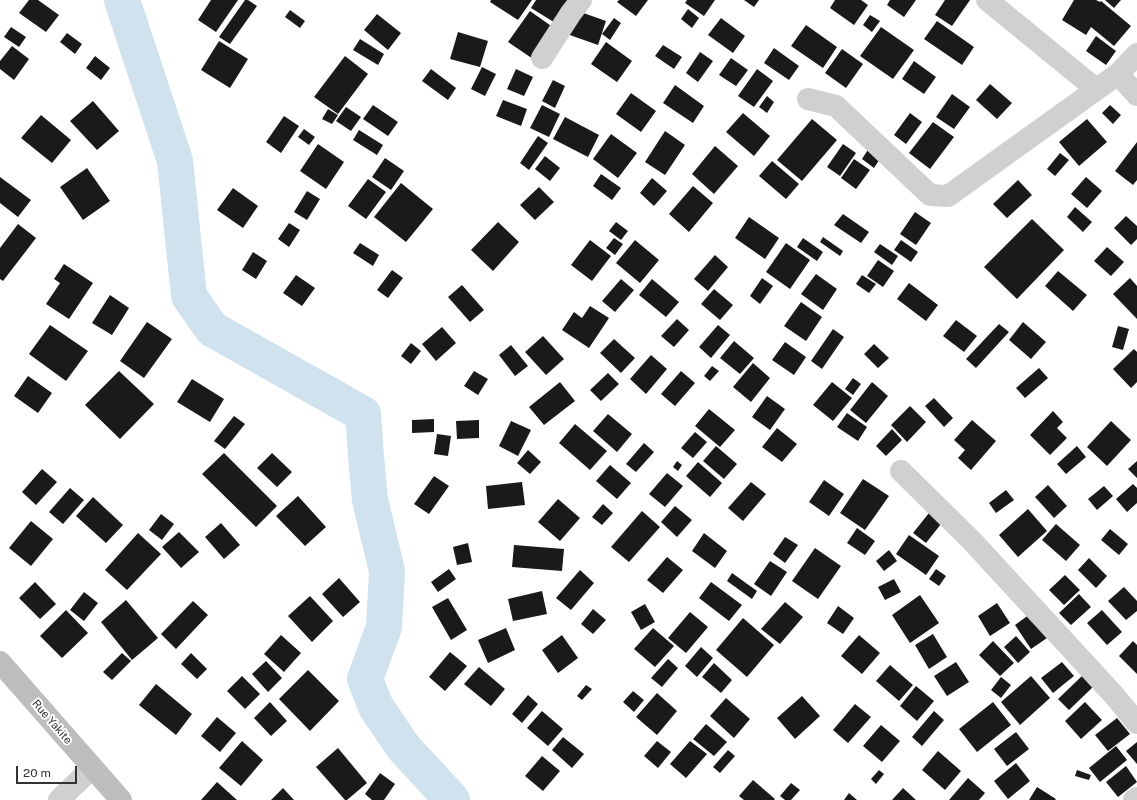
<!DOCTYPE html>
<style>
body{margin:0}
#map{position:relative;width:1137px;height:800px;overflow:hidden;background:#fff;font-family:"Public Sans",sans-serif}
canvas{display:block}
.scale{position:absolute;left:16px;top:766px;width:61px;height:18px;box-sizing:border-box;border:2px solid #333;border-top:0;padding-left:5px;font-size:12px;line-height:14px;white-space:nowrap;color:#333;-webkit-text-stroke:3px #fff;paint-order:stroke}
</style>
<div id="map">
<canvas width="1137" height="800"></canvas>
<div class="scale">20 m</div>
</div>
<script>
const g = document.querySelector('canvas').getContext('2d');
g.lineJoin = 'round';
function toPath(rows) {
  const path = new Path2D();
  for (const r of rows) {
    path.moveTo(r[0], r[1]);
    for (let i = 2; i < r.length; i += 2) path.lineTo(r[i], r[i + 1]);
  }
  return path;
}
function strokePath(path, color, width, dash) {
  g.strokeStyle = color;
  g.lineWidth = width;
  g.lineCap = dash ? 'butt' : 'round';
  g.setLineDash(dash || []);
  g.stroke(path);
}
function paint(path, color) {
  g.fillStyle = color;
  g.fill(path, 'evenodd');
}
function drawText(font, color, halo, rows, align = 'center') {
  g.font = font + ' "Public Sans",sans-serif';
  g.lineWidth = 4;
  g.setLineDash([]);
  g.textBaseline = 'middle';
  g.strokeStyle = halo;
  g.fillStyle = color;
  for (const [text, x, y, turn = 0] of rows) {
    g.save();
    g.translate(x, y);
    g.rotate((+turn || 0) * Math.PI / 180);
    g.textAlign = isNaN(turn) ? turn : align;
    if (halo) g.strokeText(text, 0, 0);
    g.fillText(text, 0, 0);
    g.restore();
  }
}
strokePath(toPath([
 [122,0,175,161,189,296,212,329,363,414,366,456,370,500,387,571,384,627,365,679,376,707,404,748,452,800]
]), '#cfe2ee', 36);
paint(toPath([
 [29,0,38,0,59,15,46,32,19,13],
 [211,0,238,0,216,32,198,20],
 [245,0,248,0,257,6,230,44,219,37],
 [491,0,532,0,518,20,490,2],
 [536,0,572,0,557,24,531,8],
 [619,0,648,0,636,16,617,2],
 [687,0,715,0,704,16,685,3],
 [744,0,759,0,754,7],
 [835,0,861,0,868,5,854,25,830,8],
 [890,0,916,0,904,17,887,5],
 [945,0,970,0,952,26,935,15],
 [1074,0,1096,0,1100,2,1101,1,1131,26,1114,46,1091,27,1086,35,1062,20],
 [1105,0,1121,0,1114,8],
 [688,9,699,18,692,28,681,19],
 [290,10,305,21,300,28,285,17],
 [575,10,606,21,598,45,567,34],
 [530,11,554,28,533,59,508,42],
 [377,14,401,33,388,50,364,30],
 [870,15,880,21,872,32,863,25],
 [614,18,621,23,610,40,602,34],
 [721,18,745,36,733,53,708,35],
 [937,21,974,47,962,65,924,39],
 [806,25,837,47,823,68,791,46],
 [11,27,26,37,19,47,4,37],
 [881,27,914,50,893,79,860,56],
 [458,32,488,41,480,67,450,59],
 [67,33,82,44,75,54,60,42],
 [1096,36,1116,51,1106,65,1086,51],
 [360,39,384,54,378,65,353,50],
 [219,41,248,59,230,88,201,70],
 [606,42,632,61,617,82,591,64],
 [663,45,682,57,674,69,655,56],
 [12,46,29,59,14,80,0,69,0,61],
 [774,48,799,66,789,80,764,63],
 [842,49,863,64,846,88,825,73],
 [700,52,713,61,698,82,686,73],
 [95,56,110,68,101,80,86,68],
 [345,56,368,74,338,114,314,97],
 [731,58,748,70,736,86,719,75],
 [914,61,936,77,924,94,902,79],
 [482,67,496,74,485,96,471,89],
 [431,69,456,88,448,100,422,81],
 [516,69,533,77,524,96,507,89],
 [757,69,773,81,754,107,738,96],
 [553,80,565,86,555,108,542,101],
 [990,84,1012,103,997,119,976,100],
 [675,85,704,106,693,123,663,103],
 [631,93,656,111,641,132,616,114],
 [952,94,970,107,954,129,936,117],
 [767,96,774,102,767,113,759,107],
 [503,100,527,109,521,126,496,116],
 [93,101,119,131,97,150,70,121],
 [373,105,398,122,388,136,363,119],
 [542,105,560,114,549,137,530,128],
 [1110,105,1121,115,1113,124,1102,113],
 [346,107,361,117,351,131,336,121],
 [328,109,338,115,332,124,322,119],
 [743,113,770,136,754,156,726,132],
 [910,113,922,122,906,144,894,135],
 [41,115,71,140,52,163,21,138],
 [284,116,299,126,281,153,266,142],
 [565,117,599,135,588,157,553,139],
 [812,119,837,140,802,181,777,160],
 [1087,119,1107,142,1079,166,1059,142],
 [933,122,954,137,930,169,909,153],
 [304,129,315,137,309,145,298,137],
 [359,130,383,145,377,155,353,140],
 [665,131,685,145,665,175,645,162],
 [611,134,637,153,618,178,593,159],
 [538,136,548,143,529,170,520,163],
 [1137,142,1137,180,1133,185,1115,171],
 [318,144,344,162,326,189,300,171],
 [843,144,856,153,840,176,827,167],
 [715,146,738,166,714,194,692,174],
 [869,148,881,157,874,168,862,159],
 [1060,153,1069,160,1055,176,1047,169],
 [545,156,560,168,550,181,535,169],
 [385,158,404,171,391,190,372,177],
 [854,159,870,170,856,189,841,178],
 [772,161,799,184,786,199,759,176],
 [87,168,110,201,83,220,60,187],
 [601,174,621,188,612,200,593,186],
 [0,177,31,200,18,217,0,203],
 [1086,177,1102,191,1087,208,1071,194],
 [652,178,667,191,654,206,640,193],
 [368,179,386,192,366,219,348,206],
 [1018,180,1032,195,1007,218,993,204],
 [401,183,433,209,406,242,374,217],
 [693,186,713,203,689,232,669,214],
 [539,187,554,202,535,220,520,205],
 [233,188,258,206,243,228,217,210],
 [307,191,320,199,307,220,294,212],
 [1075,207,1092,222,1083,232,1067,217],
 [915,212,931,223,916,245,900,234],
 [843,214,869,232,861,243,834,225],
 [1126,216,1137,226,1137,239,1131,245,1114,228],
 [749,217,779,238,765,259,735,238],
 [1032,219,1064,250,1017,299,984,267],
 [498,222,519,242,493,271,471,250],
 [616,222,628,231,621,240,609,231],
 [289,223,300,230,289,247,278,239],
 [18,224,36,238,3,281,0,279,0,248],
 [823,237,843,251,840,256,820,242],
 [614,238,623,244,615,255,606,248],
 [803,238,823,252,817,261,797,247],
 [590,240,611,256,592,281,571,265],
 [635,240,659,260,640,283,616,263],
 [901,240,918,252,911,262,894,250],
 [360,243,379,255,373,266,353,253],
 [786,243,810,260,790,289,766,272],
 [880,244,898,256,892,265,874,252],
 [1107,247,1124,262,1111,276,1094,261],
 [253,252,267,261,256,279,242,270],
 [715,255,728,267,708,291,694,279],
 [878,260,894,271,883,287,867,276],
 [64,264,93,283,69,319,46,304,60,283,54,279],
 [392,270,403,278,388,298,377,290],
 [1058,271,1087,295,1073,311,1045,286],
 [816,274,837,289,823,310,801,294],
 [296,275,315,288,302,306,283,293],
 [862,275,876,284,869,293,856,284],
 [762,278,773,286,760,304,750,296],
 [1130,278,1137,286,1137,319,1113,294],
 [621,279,634,290,615,312,602,301],
 [652,279,679,302,666,317,639,295],
 [909,283,938,305,926,321,897,299],
 [462,285,484,310,470,322,448,297],
 [714,289,733,305,720,320,701,304],
 [110,295,129,308,112,335,92,323],
 [801,302,822,317,806,341,784,326],
 [590,306,609,318,589,348,562,330,574,312,582,318],
 [677,319,689,330,674,347,661,336],
 [956,320,977,336,964,352,943,336],
 [147,322,172,339,144,378,120,361],
 [1023,322,1046,342,1031,359,1009,340],
 [999,324,1009,332,976,368,966,359],
 [50,325,88,351,66,381,29,354],
 [718,325,730,335,711,358,699,347],
 [1118,326,1129,329,1123,350,1112,347],
 [442,327,456,343,436,361,422,344],
 [833,329,844,337,822,369,811,361],
 [543,336,564,359,546,375,525,352],
 [614,339,635,358,621,373,600,353],
 [734,341,754,358,740,374,720,358],
 [785,342,806,357,794,375,772,360],
 [411,343,421,351,411,364,401,356],
 [874,344,889,358,878,368,864,354],
 [511,345,528,366,515,376,499,355],
 [1134,349,1137,352,1137,382,1131,388,1113,369],
 [651,355,667,369,646,394,630,379],
 [753,363,770,378,751,402,733,387],
 [712,366,719,371,710,381,704,376],
 [1039,368,1048,378,1025,398,1016,388],
 [119,371,154,404,120,439,85,405],
 [474,371,488,379,478,395,464,386],
 [681,371,695,383,675,406,661,394],
 [608,373,619,384,601,401,590,390],
 [28,376,52,393,38,413,14,396],
 [853,378,861,384,853,395,845,389],
 [192,379,224,399,210,422,177,402],
 [560,382,575,401,544,425,529,407],
 [832,382,852,398,833,421,813,405],
 [872,382,888,396,866,423,850,410],
 [767,396,785,409,770,430,752,417],
 [934,398,953,418,944,427,925,406],
 [910,406,926,422,907,442,891,425],
 [709,409,735,430,720,447,695,426],
 [1053,411,1063,422,1057,428,1067,438,1050,455,1030,435],
 [847,413,867,427,858,441,837,427],
 [608,414,632,434,617,452,593,431],
 [234,416,245,424,225,449,214,441],
 [434,419,434,432,412,433,412,420],
 [479,420,479,438,457,439,456,421],
 [972,420,996,441,971,470,958,458,965,450,954,440],
 [511,421,531,430,518,456,499,446],
 [1111,421,1131,440,1107,466,1087,447],
 [575,424,607,451,590,470,559,443],
 [777,428,797,444,782,462,762,447],
 [892,429,902,440,886,456,876,446],
 [695,432,707,442,693,458,681,448],
 [437,434,451,436,448,456,434,454],
 [644,443,654,452,636,472,626,464],
 [716,446,737,464,724,479,703,461],
 [1077,446,1086,457,1066,474,1057,464],
 [528,450,541,462,530,474,517,463],
 [224,453,277,506,256,527,202,474],
 [272,453,292,472,277,487,257,468],
 [677,461,682,465,678,471,673,467],
 [1137,461,1137,478,1128,469],
 [698,462,722,483,710,497,686,476],
 [610,465,631,483,617,499,596,481],
 [42,469,57,482,36,505,22,492],
 [667,473,683,486,665,507,649,494],
 [434,476,449,486,429,514,414,504],
 [863,479,889,496,865,530,840,513],
 [824,480,844,494,829,516,809,502],
 [522,482,525,505,488,509,486,486],
 [751,482,766,494,743,521,728,508],
 [1133,484,1137,488,1137,503,1127,512,1116,499],
 [1048,485,1067,506,1054,518,1035,497],
 [1104,486,1113,496,1097,510,1088,499],
 [70,488,84,500,63,524,49,512],
 [1006,490,1014,500,996,513,989,503],
 [298,496,326,527,305,546,276,516],
 [93,497,123,525,106,543,76,516],
 [558,499,580,518,560,541,538,522],
 [603,504,613,513,602,525,592,517],
 [675,506,692,520,677,537,661,522],
 [1028,509,1047,531,1018,557,999,535],
 [642,511,660,527,629,562,611,547],
 [929,513,941,524,926,543,913,533],
 [161,514,174,524,162,540,149,530],
 [31,521,53,539,31,566,9,548],
 [221,523,240,545,224,559,205,537],
 [1056,524,1080,545,1066,561,1042,540],
 [857,528,875,541,865,555,847,543],
 [1110,529,1128,544,1119,555,1101,540],
 [179,532,199,552,181,568,162,547],
 [138,533,161,554,127,590,105,570],
 [704,533,727,551,715,568,692,551],
 [909,535,939,556,926,575,896,554],
 [785,537,798,545,785,563,773,554],
 [468,543,472,562,457,565,453,547],
 [514,545,564,549,562,571,512,567],
 [815,548,841,566,818,599,792,581],
 [889,550,897,561,884,571,876,561],
 [667,557,683,570,663,593,647,580],
 [1089,558,1107,576,1096,588,1078,570],
 [770,561,787,572,771,596,754,584],
 [449,569,456,579,438,592,431,582],
 [936,569,946,576,939,586,929,579],
 [580,570,594,583,571,610,556,598],
 [732,573,757,591,752,599,727,581],
 [1065,575,1080,590,1064,605,1049,590],
 [339,578,360,602,343,617,322,594],
 [894,579,901,592,885,600,878,587],
 [35,582,56,604,40,619,19,598],
 [711,582,742,605,729,621,699,598],
 [1124,587,1137,601,1137,611,1126,620,1108,601],
 [542,591,547,614,513,621,508,599],
 [84,592,98,603,84,621,70,610],
 [1079,594,1091,607,1071,625,1059,613],
 [920,595,939,623,910,643,892,615],
 [310,596,333,621,312,642,288,616],
 [448,598,467,630,451,640,432,607],
 [126,600,158,638,132,660,101,622],
 [193,601,208,615,176,649,161,634],
 [785,602,803,617,780,644,761,629],
 [997,603,1010,623,990,636,978,616],
 [645,604,655,622,641,630,631,612],
 [838,606,854,618,843,634,827,623],
 [593,609,606,620,593,634,581,624],
 [66,610,88,633,62,658,40,636],
 [1102,610,1122,632,1107,645,1087,623],
 [690,612,708,627,686,653,668,638],
 [1030,614,1047,638,1031,649,1015,625],
 [743,618,774,645,747,677,716,650],
 [506,628,515,650,488,663,478,640],
 [653,628,674,646,655,667,634,649],
 [933,634,947,657,929,669,915,645],
 [281,635,301,653,284,672,264,654],
 [562,635,578,658,558,673,542,650],
 [859,635,880,653,862,674,841,656],
 [1016,636,1030,652,1018,663,1004,647],
 [993,641,1014,663,1000,676,979,655],
 [1133,641,1137,645,1137,674,1119,656],
 [701,647,713,658,697,677,685,666],
 [450,652,467,666,445,691,429,677],
 [122,653,131,661,112,680,103,672],
 [191,653,207,669,197,679,181,664],
 [668,659,678,668,662,687,651,678],
 [266,661,282,678,268,692,252,674],
 [956,662,969,682,947,696,934,676],
 [1062,662,1074,676,1053,693,1041,678],
 [714,663,732,680,721,693,702,677],
 [890,665,913,685,899,701,876,681],
 [479,667,505,689,491,706,464,684],
 [308,670,339,701,310,731,279,699],
 [242,676,260,694,245,709,227,691],
 [1031,676,1050,698,1020,725,1001,702],
 [1082,676,1093,687,1069,710,1058,699],
 [1001,677,1011,685,1001,698,991,690],
 [156,684,192,714,176,735,139,705],
 [586,685,592,689,582,700,577,696],
 [916,686,934,701,917,721,900,706],
 [633,691,644,700,634,712,623,702],
 [657,693,677,711,657,735,636,717],
 [528,695,538,704,522,723,512,714],
 [802,696,820,716,795,739,777,718],
 [726,698,750,719,734,738,710,716],
 [270,702,287,721,271,736,254,718],
 [993,702,1011,725,977,752,959,729],
 [1085,702,1102,720,1081,739,1065,721],
 [855,704,871,717,848,743,833,730],
 [542,711,563,729,548,746,527,728],
 [934,711,944,720,922,746,912,737],
 [217,717,236,733,220,752,201,736],
 [1117,718,1130,734,1108,751,1095,735],
 [706,724,727,742,714,756,693,739],
 [881,725,900,741,882,762,863,746],
 [1016,732,1029,749,1007,766,994,749],
 [563,737,584,754,572,768,552,750],
 [242,741,263,760,241,786,219,768],
 [657,741,671,752,658,768,644,756],
 [690,741,707,754,686,778,670,764],
 [1137,742,1137,764,1126,751],
 [1116,746,1127,760,1100,782,1089,768],
 [338,748,367,783,347,800,345,800,316,767],
 [728,750,735,756,720,773,713,767],
 [938,751,961,771,945,790,922,770],
 [542,756,560,771,543,791,525,776],
 [1016,763,1030,781,1008,799,994,781],
 [1126,766,1137,782,1118,797,1106,782],
 [879,770,884,774,876,784,871,779],
 [1077,770,1091,775,1089,780,1075,776],
 [380,773,395,784,384,800,372,800,365,794],
 [968,778,985,793,979,800,949,800],
 [753,780,775,799,774,800,744,800,739,796],
 [217,782,237,800,201,800],
 [791,783,800,790,791,800,785,800,780,796],
 [1037,787,1056,799,1055,800,1029,800],
 [283,788,294,800,271,800],
 [903,788,916,800,892,800],
 [849,793,857,800,844,800]
]), '#1a1a1a');
strokePath(toPath([
 [987,0,1096,89],
 [542,58,571,13,581,0],
 [1118,74,1137,95],
 [808,99,836,106,930,195,948,196,1118,74,1137,54],
 [901,471,972,541,1113,694,1137,723],
 [59,800,92,768],
 [1134,800,1137,798]
]), '#d0d0d0', 22);
strokePath(toPath([
 [0,662,121,800]
]), '#bdbdbd', 22);
drawText('11px', '#333', '#fff', [
 ["Rue Yakite",52,722,49]
]);
</script>
